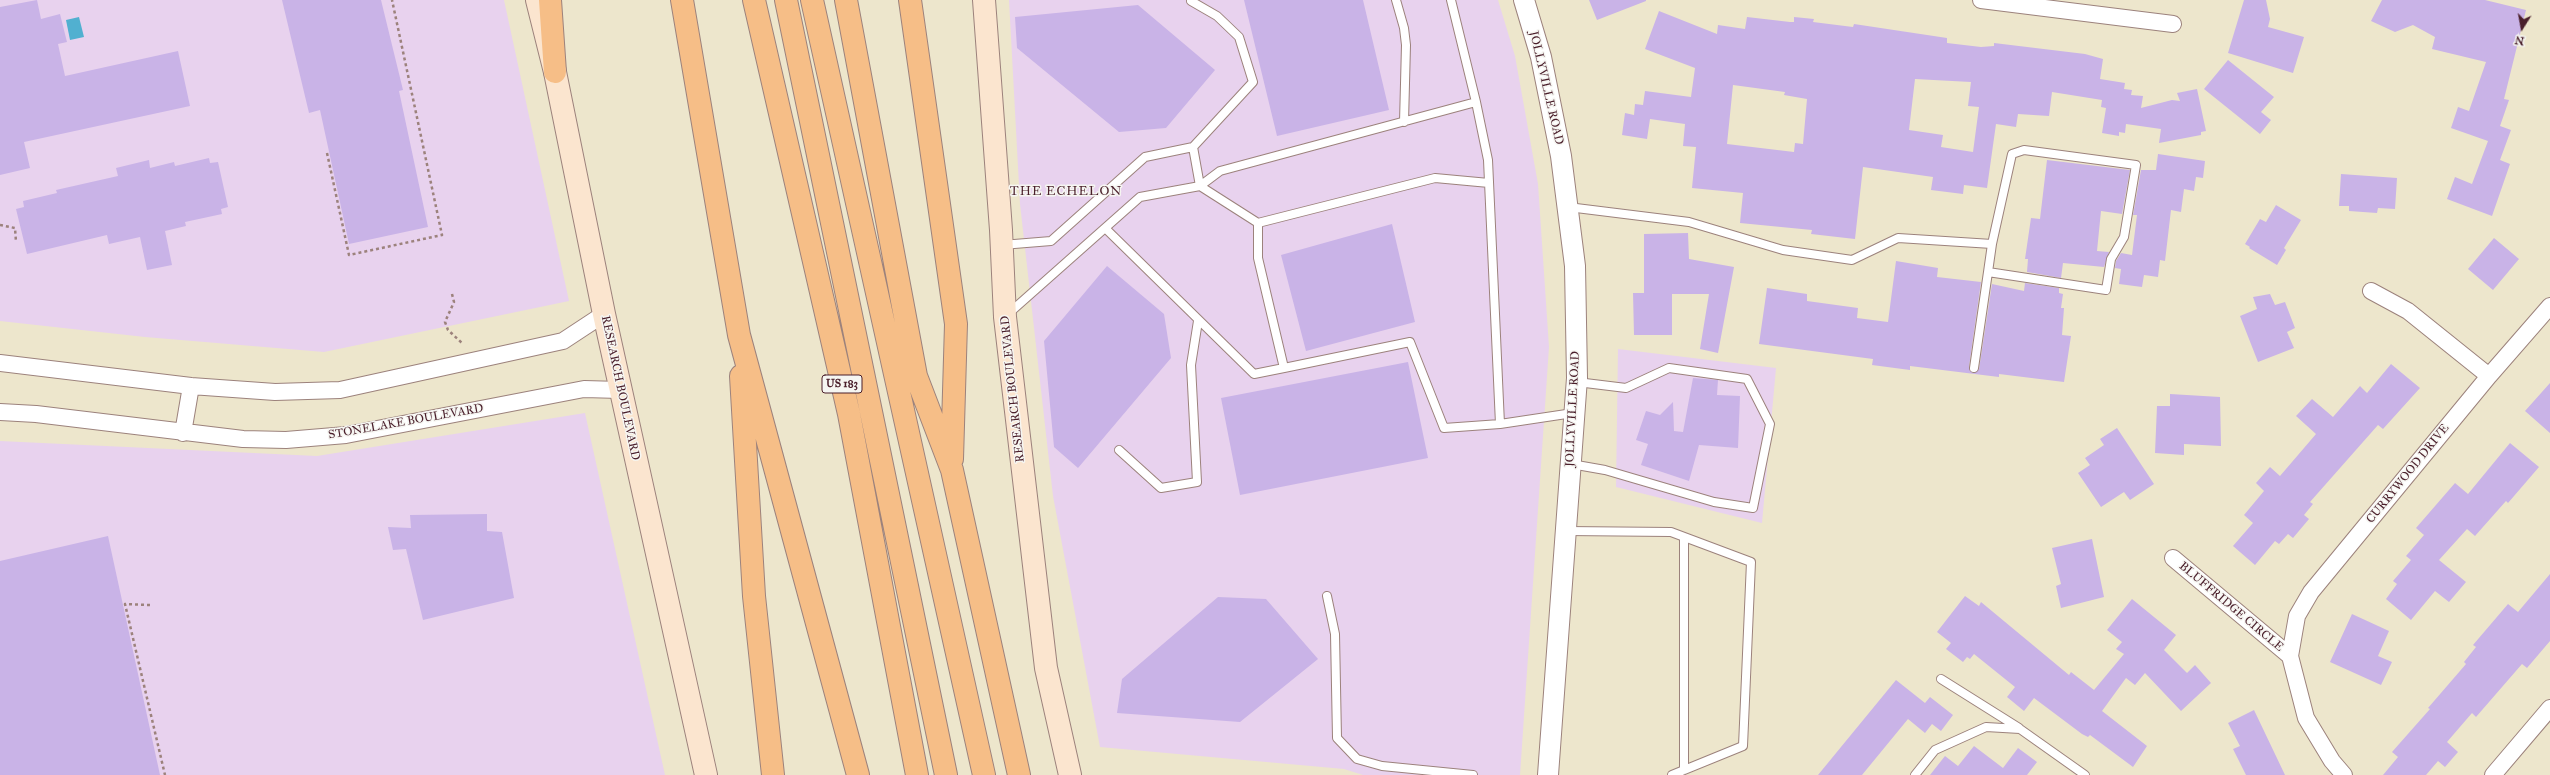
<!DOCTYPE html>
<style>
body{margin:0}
#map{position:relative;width:2550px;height:775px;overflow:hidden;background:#ede6cc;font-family:"IM FELL Great Primer",serif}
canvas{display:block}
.north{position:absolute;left:2502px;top:8px;width:40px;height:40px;-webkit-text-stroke:3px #f6f6f2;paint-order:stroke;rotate:191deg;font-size:11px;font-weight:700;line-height:16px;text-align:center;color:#4a1f2b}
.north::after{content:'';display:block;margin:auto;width:14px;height:18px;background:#4a1f2b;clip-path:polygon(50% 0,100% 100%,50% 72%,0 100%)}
</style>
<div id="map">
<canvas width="2550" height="775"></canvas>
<div class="north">N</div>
</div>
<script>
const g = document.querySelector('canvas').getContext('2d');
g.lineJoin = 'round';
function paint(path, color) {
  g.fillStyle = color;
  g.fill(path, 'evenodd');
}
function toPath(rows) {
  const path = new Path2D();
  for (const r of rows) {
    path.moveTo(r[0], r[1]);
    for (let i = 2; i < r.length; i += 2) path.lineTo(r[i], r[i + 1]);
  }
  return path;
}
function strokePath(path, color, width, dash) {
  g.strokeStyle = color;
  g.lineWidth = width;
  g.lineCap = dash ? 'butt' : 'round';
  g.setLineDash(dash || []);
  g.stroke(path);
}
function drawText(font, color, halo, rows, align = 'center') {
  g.font = font + ' "IM FELL Great Primer",serif';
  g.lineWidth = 3;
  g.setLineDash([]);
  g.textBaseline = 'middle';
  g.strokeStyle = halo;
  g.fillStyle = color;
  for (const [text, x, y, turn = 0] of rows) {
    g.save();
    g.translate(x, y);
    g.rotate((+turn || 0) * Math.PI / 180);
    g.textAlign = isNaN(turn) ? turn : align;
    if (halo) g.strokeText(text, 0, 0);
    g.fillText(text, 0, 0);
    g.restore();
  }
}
paint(toPath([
 [0,0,504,0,569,301,324,352,145,337,0,321],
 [1009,0,1498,0,1515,56,1538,184,1549,347,1520,775,1363,775,1344,769,1100,747,1053,496,1020,204],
 [1618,349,1776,368,1762,523,1616,487],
 [585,413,665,775,0,775,0,441,317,456]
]), '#e8d2ee');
paint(toPath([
 [79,17,84,37,70,40,66,20]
]), '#51b0d0');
paint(toPath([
 [37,0,41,19,60,14,67,42,58,44,65,76,178,51,190,106,24,142,30,168,0,175,0,7],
 [282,0,381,0,403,90,399,91,428,227,349,244,320,110,309,113],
 [1244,0,1363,0,1389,110,1277,136],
 [1589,0,1646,0,1646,1,1597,20],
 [2244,0,2266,0,2270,19,2268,27,2304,37,2293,73,2228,53],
 [2382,0,2485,0,2526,10,2504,99,2509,100,2500,126,2511,130,2500,160,2510,164,2492,216,2447,199,2455,177,2472,184,2488,141,2451,128,2458,107,2469,111,2486,62,2432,49,2435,37,2413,25,2395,32,2371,21],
 [1138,5,1215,70,1166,128,1119,132,1017,48,1015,17],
 [1659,11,1717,34,1718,25,1745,29,1747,17,1790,22,1794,22,1794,17,1814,19,1813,22,1853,27,1854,24,1947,38,1947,43,1981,47,1994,46,1994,43,2085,54,2103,59,2100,79,2125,83,2124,89,2132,90,2131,95,2143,96,2141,108,2172,100,2180,101,2177,93,2197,89,2206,131,2201,132,2201,135,2159,143,2161,129,2126,124,2125,133,2119,132,2119,136,2102,133,2106,108,2101,107,2102,100,2052,92,2049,116,2018,114,2016,127,1996,124,1987,188,1964,185,1963,194,1931,190,1933,177,1863,167,1855,239,1811,234,1812,230,1740,223,1743,193,1692,188,1696,147,1683,146,1685,124,1650,119,1647,139,1622,135,1625,113,1634,115,1635,104,1643,105,1645,91,1691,97,1695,68,1645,49],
 [1915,79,1971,82,1968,106,1979,107,1973,152,1941,147,1943,135,1909,130],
 [1733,85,1785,92,1784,95,1807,99,1803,144,1795,143,1794,152,1727,144],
 [2228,60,2274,97,2261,112,2271,120,2260,134,2204,89],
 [2158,154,2205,161,2203,178,2196,177,2194,191,2184,189,2181,212,2171,210,2165,261,2160,260,2158,277,2144,275,2142,287,2119,284,2121,269,2115,268,2116,261,2121,253,2132,255,2137,215,2133,215,2141,170,2156,170],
 [209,158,210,163,218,162,228,207,221,209,222,214,185,222,186,226,165,231,172,265,147,270,140,237,109,244,107,235,27,254,16,209,24,207,23,201,57,193,56,190,118,176,116,168,149,160,150,168,174,162,175,166],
 [2047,160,2130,170,2122,214,2101,211,2097,251,2109,252,2104,267,2063,263,2061,278,2027,272,2028,259,2025,259,2031,218,2040,219],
 [2341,174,2397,178,2395,209,2378,208,2377,213,2349,211,2349,206,2339,206],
 [2276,205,2301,220,2284,248,2286,250,2277,265,2249,248,2250,247,2245,244,2260,219,2266,222],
 [1392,224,1415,322,1306,351,1281,255],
 [1688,233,1689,259,1734,267,1718,353,1700,349,1709,294,1672,294,1672,335,1634,335,1633,293,1644,293,1644,234],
 [2494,238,2519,259,2493,290,2468,269],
 [1896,261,1938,268,1937,277,1981,282,1969,367,1973,373,1979,369,1992,284,2024,291,2025,283,2059,288,2059,293,2063,294,2061,308,2064,308,2062,335,2071,336,2064,382,1999,374,1999,377,1910,366,1910,370,1872,365,1873,359,1759,344,1767,288,1807,294,1807,301,1858,308,1857,318,1888,322],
 [1107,266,1164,314,1171,358,1078,468,1054,447,1044,341],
 [2270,294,2275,305,2285,302,2295,328,2287,332,2294,348,2258,362,2240,316,2257,309,2253,297],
 [1408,362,1428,458,1240,495,1221,398],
 [2391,364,2420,388,2383,429,2378,425,2310,502,2313,504,2304,515,2309,519,2293,538,2288,534,2279,544,2275,541,2255,565,2233,546,2253,523,2244,515,2264,491,2256,483,2270,467,2280,476,2316,434,2296,416,2312,399,2333,417,2360,386,2367,393],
 [1693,378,1718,380,1717,395,1740,396,1738,448,1699,445,1689,481,1641,465,1648,444,1636,440,1646,411,1660,415,1673,402,1674,431,1683,432],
 [2550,383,2550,433,2525,411],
 [2170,394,2220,397,2221,446,2184,444,2184,455,2155,453,2157,406,2170,406],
 [2117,428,2154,484,2130,500,2124,492,2101,507,2078,473,2090,465,2085,458,2104,445,2100,439],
 [2510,443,2539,467,2508,503,2506,501,2475,536,2467,529,2439,560,2466,582,2449,602,2435,591,2411,620,2386,599,2397,584,2393,581,2411,560,2406,556,2424,535,2416,528,2455,483,2468,494],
 [487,514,487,531,502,532,514,598,423,620,406,549,393,550,388,527,411,528,410,515],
 [108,536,160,775,0,775,0,561],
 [2092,539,2104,597,2061,608,2056,586,2061,584,2052,548],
 [2550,574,2550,641,2527,668,2522,664,2476,717,2472,713,2447,742,2458,752,2445,767,2438,761,2426,775,2383,775,2398,757,2392,752,2430,709,2428,708,2466,664,2464,662,2476,647,2473,645,2508,604,2518,612],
 [1965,596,1979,606,1981,602,2069,675,2071,672,2094,690,2124,654,2116,649,2122,642,2107,630,2132,599,2176,635,2164,650,2187,673,2195,665,2211,683,2181,711,2145,673,2135,685,2126,678,2102,711,2147,746,2133,767,2090,735,2088,737,2082,734,2034,698,2024,711,2007,697,2015,687,1974,654,1970,659,1967,657,1963,662,1946,649,1951,643,1937,632],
 [1218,597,1266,599,1318,659,1240,722,1117,713,1122,679],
 [2352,614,2389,631,2378,656,2392,662,2381,685,2330,662],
 [1896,680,1925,703,1930,697,1953,715,1941,731,1932,724,1925,733,1908,719,1862,775,1818,775],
 [2254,710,2285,775,2246,775,2233,749,2240,746,2228,723],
 [1974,746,2003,768,2018,748,2037,762,2027,775,1930,775,1945,756,1958,766]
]), '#c9b3e7');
const service = toPath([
 [1396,0,1404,28,1406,45,1404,122],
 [1476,102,1488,160,1500,424],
 [1193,147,1200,186,1258,223,1435,178,1489,183],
 [1568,207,1689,222,1783,250,1852,260,1898,238,1992,244,2012,154,2024,150,2136,165,2124,237,2111,259,2106,290,1988,272,1992,244],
 [1258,223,1258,258,1284,368,1410,342,1444,428,1500,424,1573,413],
 [1105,228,1254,374,1284,368],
 [1002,245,1051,241,1145,157,1193,147,1253,82,1239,37,1217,16,1191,1],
 [1008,314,1140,197,1200,186,1220,171,1476,102,1451,0],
 [1974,368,1988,272],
 [1119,450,1161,488,1197,482,1191,365,1198,321],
 [1571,464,1605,470,1714,502,1753,508,1770,424,1747,379,1669,368,1626,388,1577,382],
 [1566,531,1671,532,1751,562,1743,746,1672,775],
 [1327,596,1335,634,1337,738,1357,759,1382,766,1473,775],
 [1941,679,2019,728],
 [1684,770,1684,537],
 [1915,775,1935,750,1986,727,2020,729,2085,775]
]);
const minor = toPath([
 [1981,0,2173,24],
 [2371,291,2408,311,2489,376],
 [0,363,191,386,275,392,340,390,563,341,604,314],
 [0,412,36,414,243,439,286,440,346,435,584,389,620,390],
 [183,433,191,386],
 [2173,558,2290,656],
 [2344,775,2332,761,2306,718,2290,656,2297,616,2311,592,2489,376,2550,306],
 [2493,775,2550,708]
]);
const tertiary = toPath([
 [1524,0,1541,57,1561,156,1575,266,1577,378,1548,775]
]);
const secondary = toPath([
 [537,0,555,72,604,314,706,775],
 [984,0,1001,230,1005,317,1046,668,1070,775]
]);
const motorway = toPath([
 [550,0,555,72],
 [682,0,739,335,858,775],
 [754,0,849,414,917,775],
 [786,0,946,775],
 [812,0,984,775],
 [846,0,916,376,952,470,1019,775],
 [910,0,956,324,952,459],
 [741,376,754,596,773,775]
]);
strokePath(service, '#9c827c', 10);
strokePath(minor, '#9c827c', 18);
strokePath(tertiary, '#9c827c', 22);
strokePath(secondary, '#9c827c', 24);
strokePath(motorway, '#9c827c', 24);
strokePath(toPath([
 [327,153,349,255,442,235,392,0],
 [0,225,15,228,16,242],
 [452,294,454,302,445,322,448,330,463,344],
 [150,605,125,604,165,775]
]), '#9c827c', 2.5, [3, 3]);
strokePath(service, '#fff', 8);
strokePath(minor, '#fff', 16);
strokePath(tertiary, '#fff', 20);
strokePath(secondary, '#fbe5cf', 22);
strokePath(motorway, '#f6be87', 22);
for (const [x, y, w] of [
 [842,384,40]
]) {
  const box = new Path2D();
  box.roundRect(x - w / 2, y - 9, w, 18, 3);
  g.fillStyle = '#f6f6f2';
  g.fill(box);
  strokePath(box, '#4a1f2b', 1);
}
drawText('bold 11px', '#4a1f2b', null, [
 ["US 183",842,384]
]);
drawText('12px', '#4a1f2b', '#f6f6f2', [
 ["JOLLYVILLE ROAD",1546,88,77],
 ["RESEARCH BOULEVARD",620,388,78],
 ["RESEARCH BOULEVARD",1013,389,-96],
 ["JOLLYVILLE ROAD",1573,409,-87],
 ["STONELAKE BOULEVARD",406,422,-10],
 ["CURRYWOOD DRIVE",2408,474,-51],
 ["BLUFFRIDGE CIRCLE",2231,607,40]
]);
g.letterSpacing = '1px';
drawText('13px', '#4a1f2b', '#f6f6f2', [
 ["THE ECHELON",1066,192]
]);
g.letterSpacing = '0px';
</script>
